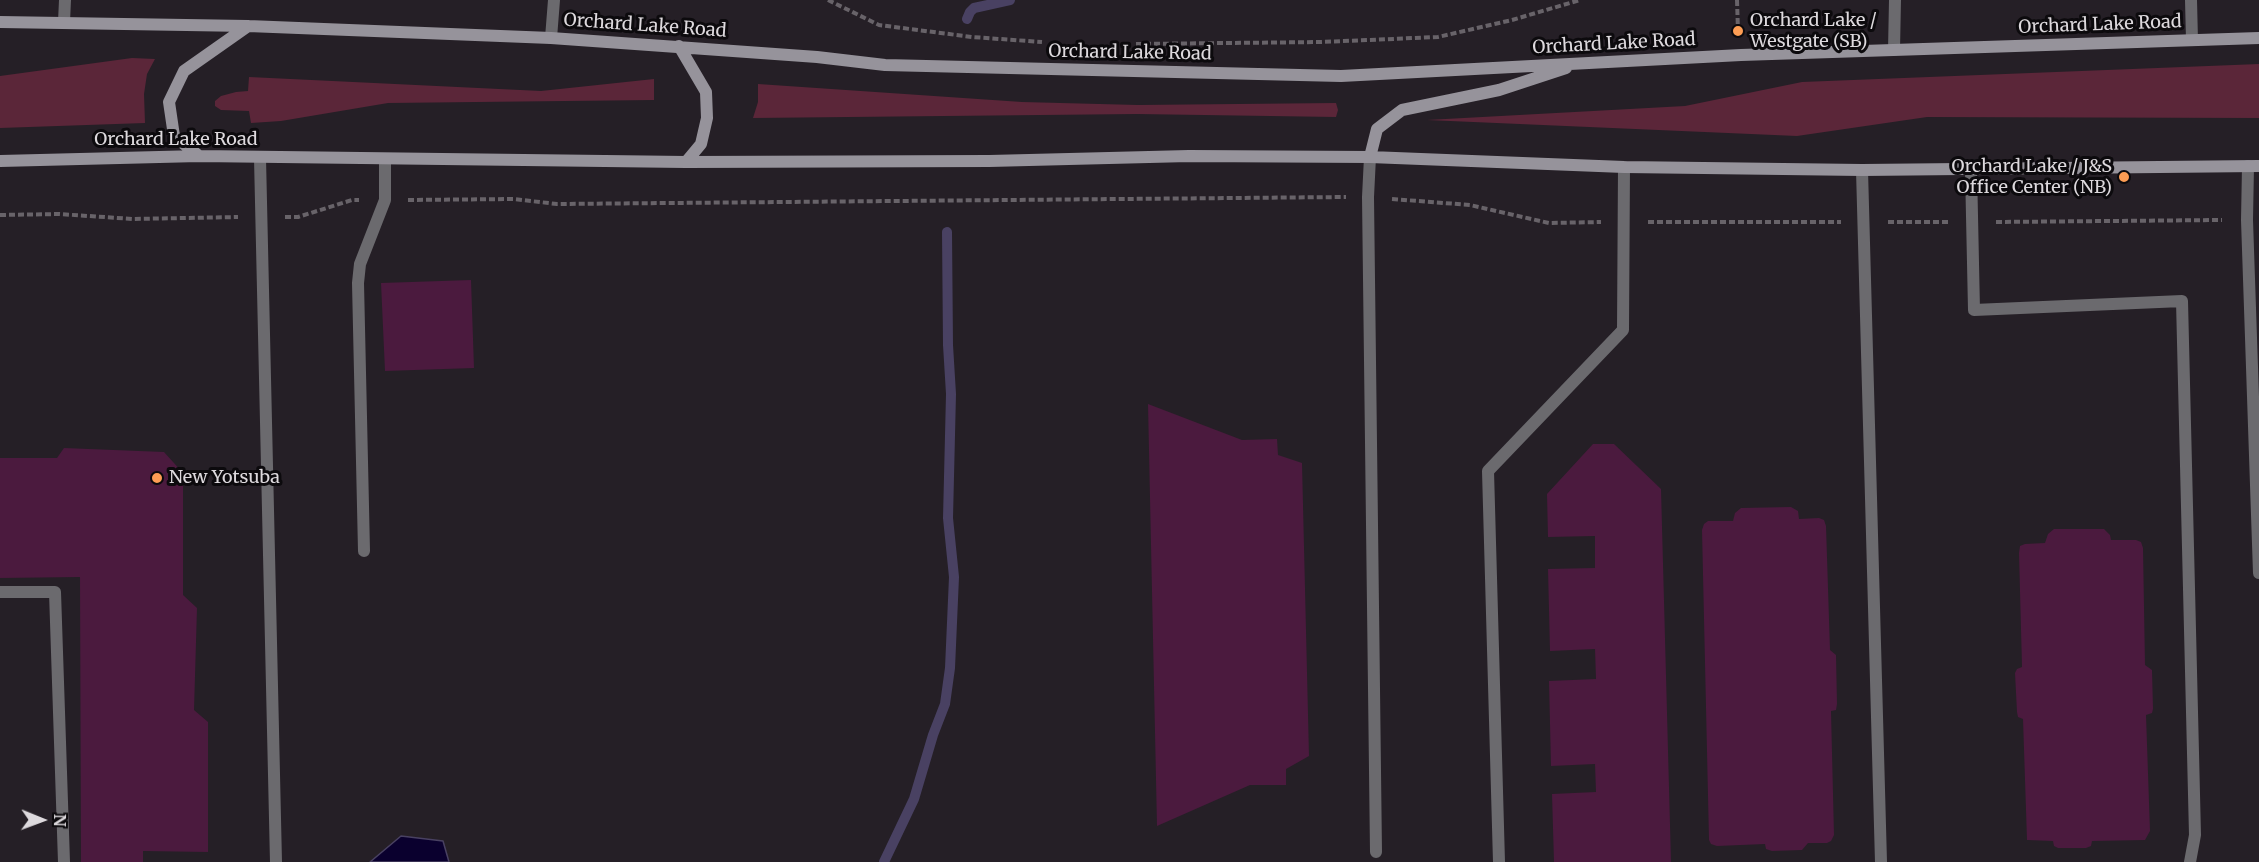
<!DOCTYPE html>
<style>
body{margin:0}
#map{position:relative;width:2259px;height:862px;overflow:hidden;background:#251f26;font-family:Merriweather,serif}
canvas{display:block}
.north{position:absolute;left:12px;top:790px;width:60px;height:60px;-webkit-text-stroke:4px #0c0a0d;paint-order:stroke;rotate:91deg;font-size:16px;font-weight:700;line-height:24px;text-align:center;color:#ddd9dd}
.north::after{content:'';display:block;margin:auto;width:21px;height:27px;background:#ddd9dd;clip-path:polygon(50% 0,100% 100%,50% 72%,0 100%)}
</style>
<div id="map">
<canvas width="2259" height="862"></canvas>
<div class="north">N</div>
</div>
<script>
const g = document.querySelector('canvas').getContext('2d');
g.lineJoin = 'round';
function paint(path, color) {
  g.fillStyle = color;
  g.fill(path, 'evenodd');
}
function toPath(rows) {
  const path = new Path2D();
  for (const r of rows) {
    path.moveTo(r[0], r[1]);
    for (let i = 2; i < r.length; i += 2) path.lineTo(r[i], r[i + 1]);
  }
  return path;
}
function strokePath(path, color, width, dash) {
  g.strokeStyle = color;
  g.lineWidth = width;
  g.lineCap = dash ? 'butt' : 'round';
  g.setLineDash(dash || []);
  g.stroke(path);
}
function drawText(font, color, halo, rows, align = 'center') {
  g.font = font + ' Merriweather,serif';
  g.lineWidth = 6;
  g.setLineDash([]);
  g.textBaseline = 'middle';
  g.strokeStyle = halo;
  g.fillStyle = color;
  for (const [text, x, y, turn = 0] of rows) {
    g.save();
    g.translate(x, y);
    g.rotate((+turn || 0) * Math.PI / 180);
    g.textAlign = isNaN(turn) ? turn : align;
    if (halo) g.strokeText(text, 0, 0);
    g.fillText(text, 0, 0);
    g.restore();
  }
}
paint(toPath([
 [132,58,155,59,147,74,144,94,145,123,0,128,0,76],
 [2259,64,2259,118,1927,117,1797,136,1427,120,1685,106,1802,82],
 [249,77,541,91,654,79,654,100,388,103,281,121,251,123,249,111,221,110,215,106,215,101,221,96,236,92,248,91],
 [758,84,1022,102,1138,105,1336,103,1338,110,1336,117,1137,114,753,118,758,102]
]), '#5b2639');
const water = toPath([
 [401,836,443,841,449,862,370,862,401,836]
]);
paint(water, '#0a002e');
strokePath(water, '#494162', 1.5);
strokePath(toPath([
 [967,19,970,12,974,8,1010,0],
 [884,862,914,799,933,735,945,704,950,668,954,577,948,518,951,394,948,345,947,232]
]), '#494162', 10);
paint(toPath([
 [471,280,474,368,385,371,381,283],
 [1148,404,1242,440,1277,439,1278,455,1302,463,1309,756,1286,769,1286,785,1250,785,1157,826],
 [1593,444,1614,444,1661,489,1671,862,1554,862,1552,794,1596,792,1595,764,1551,766,1549,681,1596,679,1595,649,1550,651,1548,569,1595,568,1595,536,1548,537,1547,494],
 [64,448,164,452,183,473,183,595,197,608,194,710,208,722,208,852,143,851,143,862,81,862,80,577,0,578,0,458,57,458],
 [1791,507,1798,511,1799,519,1819,518,1824,520,1826,526,1830,650,1836,655,1837,704,1836,710,1831,711,1834,835,1831,841,1827,843,1808,843,1802,850,1772,851,1766,849,1765,844,1717,846,1711,844,1709,840,1702,530,1704,524,1708,521,1733,521,1735,513,1741,508],
 [2054,529,2104,529,2110,535,2111,540,2136,540,2141,542,2143,548,2145,665,2152,670,2153,709,2152,713,2146,715,2150,831,2145,840,2092,841,2091,846,2086,848,2058,848,2054,846,2053,841,2027,840,2023,719,2018,717,2017,712,2015,673,2017,669,2022,667,2019,553,2020,546,2025,544,2045,543,2048,534]
]), '#4b1a3e');
strokePath(toPath([
 [828,0,879,25,972,37,1042,42],
 [1737,0,1738,31],
 [1136,44,1321,42,1438,37,1512,20,1580,0],
 [1392,199,1470,205,1549,223,1601,222],
 [408,200,513,199,557,204,1346,197],
 [0,215,59,214,133,219,238,217],
 [285,217,298,217,352,200,359,200],
 [1648,222,1841,222],
 [1888,222,1949,222],
 [1996,222,2222,220]
]), '#686369', 4, [6, 3]);
strokePath(toPath([
 [2191,0,2192,40],
 [64,22,65,0],
 [551,38,554,0],
 [1894,50,1895,0],
 [1370,157,1368,197,1376,852],
 [260,158,276,862],
 [2248,166,2247,220,2259,573],
 [1971,169,1974,310,2182,301,2195,835,2190,862],
 [1862,170,1881,862],
 [364,551,358,283,360,264,385,200,385,160],
 [0,592,55,592,64,862],
 [1499,862,1488,471,1623,330,1624,167]
]), '#6b6a6e', 12);
strokePath(toPath([
 [0,22,248,26,551,38,817,57,885,65,1341,76,1741,55,2259,38],
 [679,46,706,92,707,118,701,144,686,162],
 [199,156,174,136,169,102,184,71,248,26],
 [1370,157,1377,129,1402,110,1499,90,1566,68],
 [0,161,199,156,686,162,989,161,1189,156,1370,157,1624,167,1862,170,2259,166]
]), '#96939b', 12);
for (const [x, y, r, color] of [
 [1738,31,6,"#fd9d54"],
 [2124,177,6,"#fd9d54"],
 [157,478,6,"#fd9d54"]
]) {
  const dot = new Path2D();
  dot.arc(x, y, r, 0, 2 * Math.PI);
  g.fillStyle = color;
  g.fill(dot);
  strokePath(dot, '#0c0a0d', 2);
}
drawText('18px', '#ddd9dd', '#0c0a0d', [
 ["Orchard Lake /",1750,21],
 ["Westgate (SB)",1750,42],
 ["Orchard Lake / J&S",2112,167,"right"],
 ["Office Center (NB)",2112,188,"right"],
 ["New Yotsuba",169,478]
], 'left');
drawText('18px', '#ddd9dd', '#0c0a0d', [
 ["Orchard Lake Road",2100,25,-2],
 ["Orchard Lake Road",645,26,4],
 ["Orchard Lake Road",1614,44,-3],
 ["Orchard Lake Road",1130,53,1],
 ["Orchard Lake Road",176,140]
]);
</script>
